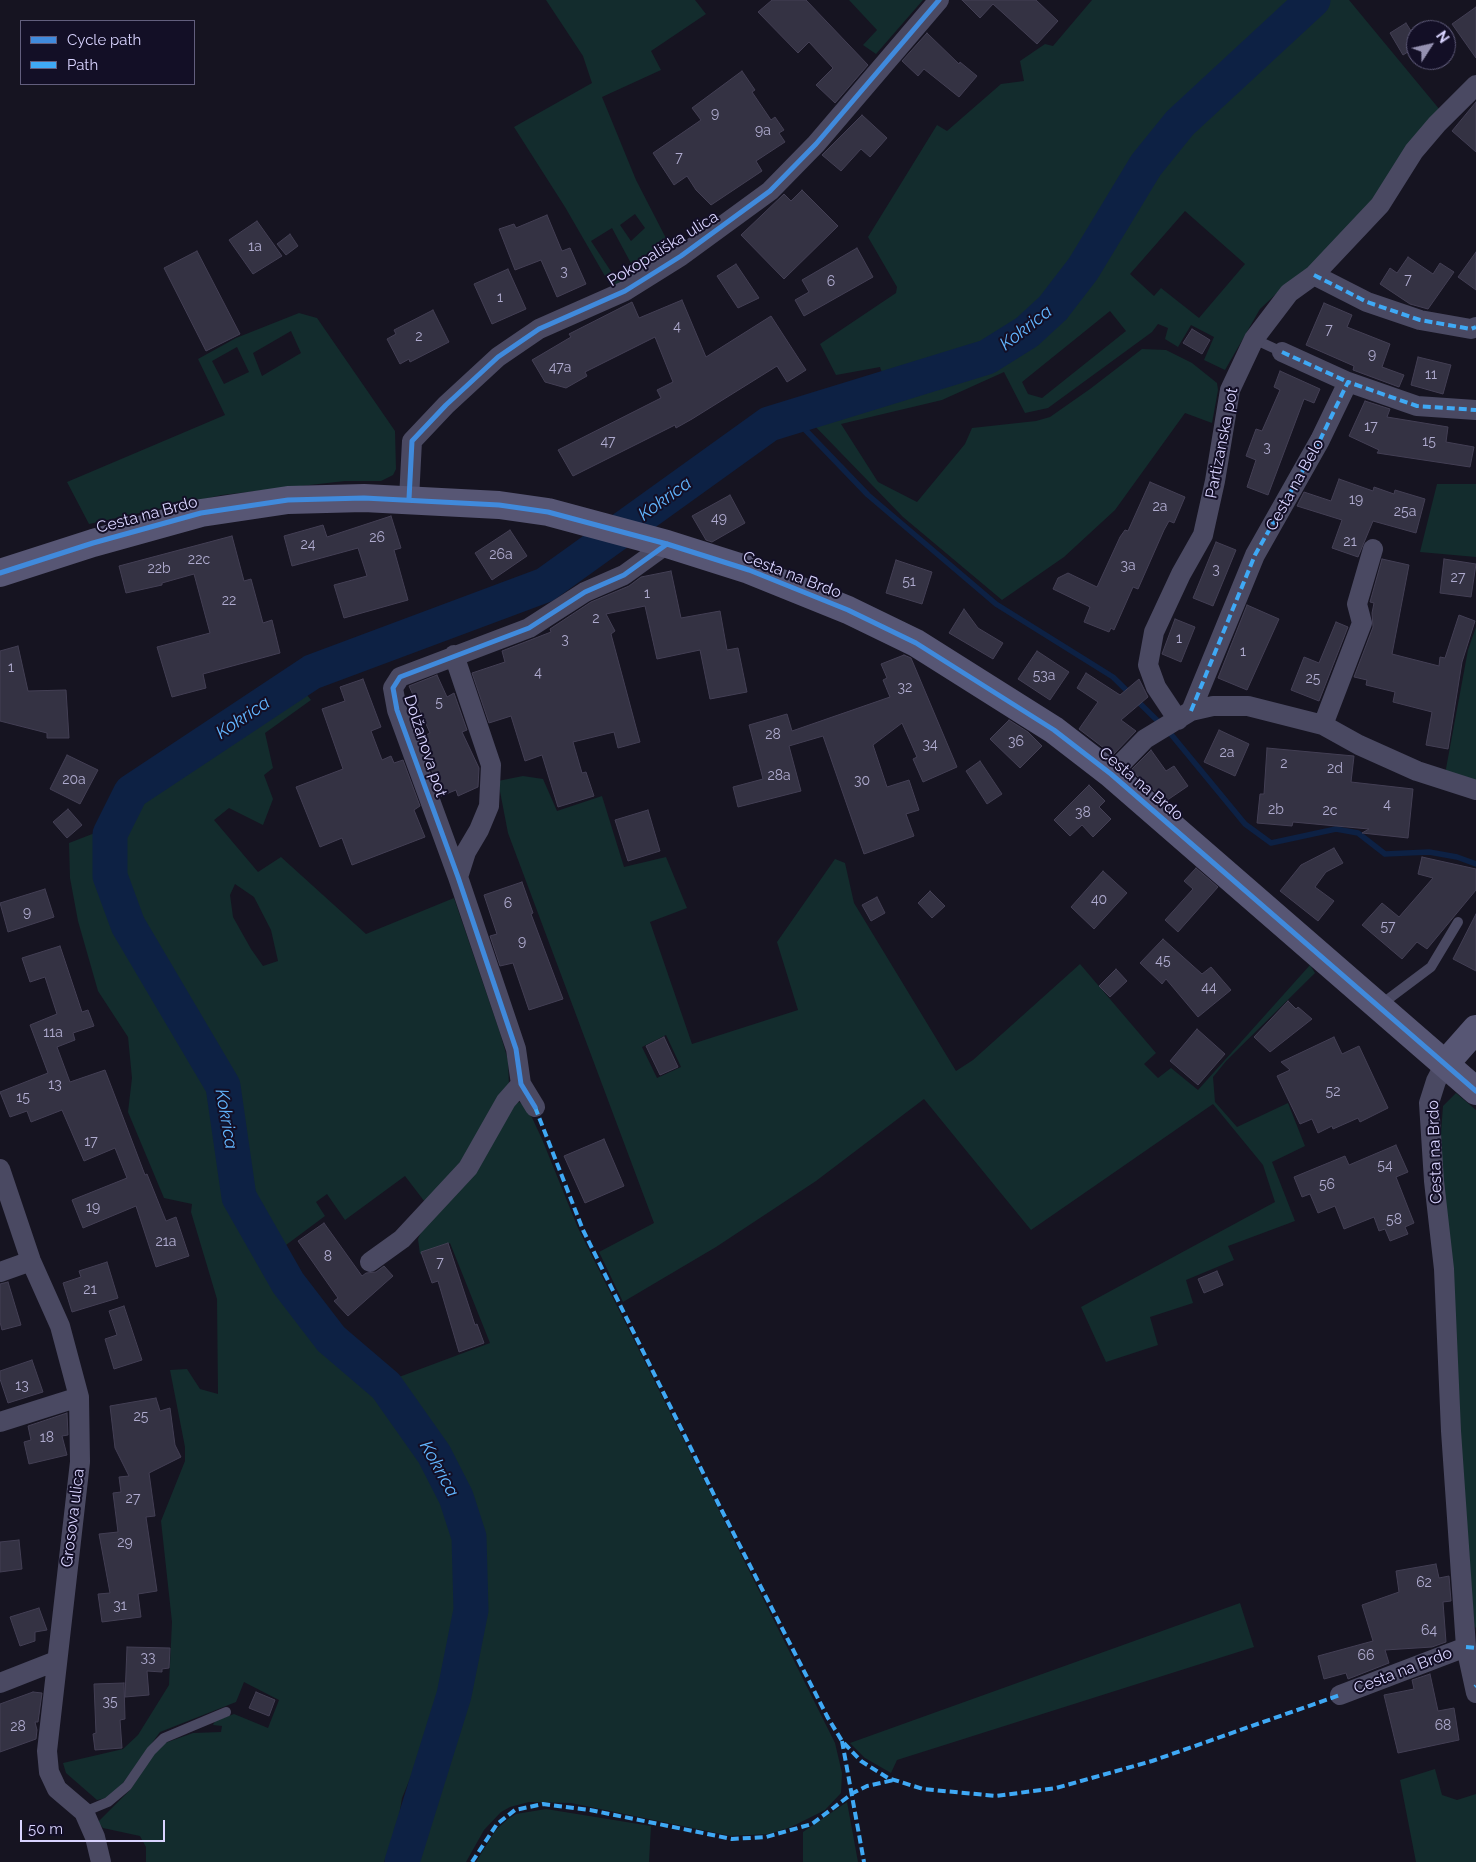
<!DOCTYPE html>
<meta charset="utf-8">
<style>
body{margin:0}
#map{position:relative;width:1476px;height:1862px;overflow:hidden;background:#161421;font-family:Raleway,sans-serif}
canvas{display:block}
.legend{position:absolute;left:20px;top:20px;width:175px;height:65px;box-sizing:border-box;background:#130f26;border:1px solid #625e7d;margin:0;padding:6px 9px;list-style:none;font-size:15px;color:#d9d4ff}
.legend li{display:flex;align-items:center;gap:10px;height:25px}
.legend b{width:25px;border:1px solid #625e7d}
.north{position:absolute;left:1406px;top:20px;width:50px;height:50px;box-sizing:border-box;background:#130f26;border:1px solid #625e7d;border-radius:50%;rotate:55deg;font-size:14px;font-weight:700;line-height:20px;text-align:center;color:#d9d4ff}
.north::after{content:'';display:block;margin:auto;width:18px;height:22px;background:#9591b1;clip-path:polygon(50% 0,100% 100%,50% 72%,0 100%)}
.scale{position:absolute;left:20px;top:1820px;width:145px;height:22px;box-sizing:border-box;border:2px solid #d9d4ff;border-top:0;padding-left:6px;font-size:15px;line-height:18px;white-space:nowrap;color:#d9d4ff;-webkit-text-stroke:4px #130f26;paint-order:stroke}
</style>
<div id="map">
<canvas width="1476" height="1862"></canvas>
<ul class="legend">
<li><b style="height:6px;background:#408adc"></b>Cycle path</li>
<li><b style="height:6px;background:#3fa9f5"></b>Path</li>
</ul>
<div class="north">N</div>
<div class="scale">50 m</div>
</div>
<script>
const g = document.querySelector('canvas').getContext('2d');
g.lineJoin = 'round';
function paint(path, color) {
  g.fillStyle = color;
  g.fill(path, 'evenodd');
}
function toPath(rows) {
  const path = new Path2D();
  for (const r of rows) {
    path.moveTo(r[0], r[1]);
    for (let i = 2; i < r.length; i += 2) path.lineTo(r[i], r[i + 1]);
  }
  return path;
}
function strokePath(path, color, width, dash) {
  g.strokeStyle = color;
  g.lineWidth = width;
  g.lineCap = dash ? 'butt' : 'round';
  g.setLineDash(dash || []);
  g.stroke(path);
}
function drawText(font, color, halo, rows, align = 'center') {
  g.font = font + ' Raleway,sans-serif';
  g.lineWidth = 4;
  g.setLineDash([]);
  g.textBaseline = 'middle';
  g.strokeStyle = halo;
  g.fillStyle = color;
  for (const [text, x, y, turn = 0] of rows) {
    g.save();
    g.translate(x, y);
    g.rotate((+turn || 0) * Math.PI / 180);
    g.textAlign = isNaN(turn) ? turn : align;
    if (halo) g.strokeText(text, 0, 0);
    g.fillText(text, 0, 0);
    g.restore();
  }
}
paint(toPath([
 [546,0,695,0,706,14,651,51,661,70,602,97,636,180,670,246,664,259,613,290,565,207,514,127,592,83,583,56],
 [635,214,645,228,631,241,620,225],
 [612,228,633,267,614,276,591,241],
 [849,0,923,0,876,54,863,45,877,30],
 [1092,0,1304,0,1235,65,1174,115,1135,165,1083,257,1043,305,1017,330,981,349,939,366,882,373,880,367,836,375,820,344,896,293,897,287,868,237,937,125,947,131,1001,84,1024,81,1020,61,1045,44,1053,46],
 [1322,0,1349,0,1440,110,1377,197,1314,266,1277,293,1260,309,1225,370,1204,360,1214,337,1191,325,1178,347,1165,339,1168,328,1158,324,1152,332,1048,408,1025,413,1004,372,942,400,841,424,878,482,917,502,965,444,972,428,1036,421,1050,417,1090,389,1142,349,1166,350,1192,363,1217,383,1218,390,1212,423,1185,413,1115,510,1064,557,1002,600,903,517,809,420,834,409,936,384,970,371,990,361,1043,328,1080,289,1099,262,1161,159,1177,140,1203,119,1232,84],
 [1185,211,1245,264,1199,318,1161,288,1154,296,1130,274],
 [1110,311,1126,331,1042,398,1028,394,1022,382],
 [299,313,317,318,395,431,396,469,393,475,381,481,345,481,222,495,89,524,67,482,225,415,198,359,236,338],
 [291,331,301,353,262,376,253,353],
 [237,347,249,372,224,384,212,361],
 [1437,484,1476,484,1476,557,1420,552],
 [1476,627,1476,782,1445,774,1468,650],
 [307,695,311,700,265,733,273,768,264,775,273,799,263,825,229,808,214,820,258,872,281,857,366,934,454,898,500,1033,508,1060,509,1086,471,1156,428,1206,405,1176,345,1220,327,1194,316,1202,325,1216,282,1248,245,1179,235,1110,218,1063,146,943,118,875,116,850,128,820,140,800,162,781,237,732],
 [235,884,254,897,271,930,278,961,263,966,251,949,233,917,230,895],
 [523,776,543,779,557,811,602,796,624,867,666,857,687,908,650,922,692,1044,798,1010,777,942,835,859,845,863,854,903,956,1071,973,1060,1080,964,1156,1053,1144,1064,1158,1078,1171,1068,1198,1090,1310,965,1315,973,1227,1060,1213,1077,1215,1102,1237,1127,1288,1103,1305,1146,1272,1162,1295,1221,1228,1246,1234,1260,1186,1280,1193,1303,1150,1317,1158,1345,1106,1362,1081,1307,1275,1202,1263,1165,1213,1104,1031,1230,924,1099,816,1181,716,1247,623,1302,599,1252,654,1223,508,833,498,781],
 [666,1035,681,1067,657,1078,642,1047],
 [100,831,101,854,110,898,124,931,149,967,177,1022,217,1091,224,1113,225,1154,230,1196,250,1240,312,1330,391,1402,431,1475,444,1489,457,1523,463,1562,462,1596,457,1638,448,1679,434,1721,402,1798,396,1834,384,1862,146,1862,146,1847,140,1836,103,1828,98,1822,131,1789,151,1757,165,1743,193,1733,221,1732,222,1726,213,1725,215,1721,234,1714,268,1728,279,1700,244,1682,236,1702,160,1732,120,1787,106,1798,97,1800,66,1773,63,1763,123,1749,138,1735,169,1685,172,1622,161,1521,185,1461,185,1447,170,1370,187,1369,200,1389,218,1394,217,1299,191,1212,192,1204,164,1198,128,1112,132,1078,128,1037,98,991,78,921,70,878,69,843],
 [1456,1093,1476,1110,1476,1628,1474,1626,1440,1146,1443,1106],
 [519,1102,527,1107,542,1139,578,1228,835,1743,842,1773,841,1793,825,1810,791,1827,769,1834,731,1836,571,1803,529,1802,510,1807,501,1812,484,1830,466,1862,412,1862,424,1819,447,1758,449,1730,469,1675,479,1629,483,1582,482,1562,465,1497,444,1449,419,1412,391,1380,490,1343,450,1243,420,1254,418,1239,425,1223,511,1105],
 [1240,1603,1254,1647,897,1760,891,1773,865,1758,850,1743],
 [1435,1769,1442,1795,1457,1800,1476,1794,1476,1862,1416,1862,1400,1780],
 [847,1802,858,1862,803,1862,803,1832],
 [546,1809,651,1826,649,1862,476,1862,495,1831,508,1819,516,1814]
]), '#132c2d');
strokePath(toPath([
 [792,416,868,495,996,604,1113,677,1170,733,1245,824,1271,843,1336,829,1358,833,1385,854,1429,852,1457,857,1476,864]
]), '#0d2144', 5.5);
strokePath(toPath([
 [402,1862,454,1695,471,1610,469,1537,456,1497,434,1454,386,1386,331,1339,288,1283,239,1197,223,1086,128,925,110,876,110,834,131,792,312,672,545,585,769,424,987,357,1027,332,1053,308,1083,269,1146,165,1180,123,1313,0]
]), '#0d2144', 35);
const building = toPath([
 [772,0,806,0,868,65,835,103,816,85,833,68,809,42,798,53,758,12,772,0],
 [962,0,1036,0,1058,21,1037,44,993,4,980,18,962,0],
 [1476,7,1476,58,1452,24,1476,7],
 [1406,23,1416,39,1416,47,1403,55,1390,33,1406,23],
 [927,33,959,64,960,62,977,76,959,97,924,69,918,76,902,61,927,33],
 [742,71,755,90,752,92,771,120,775,117,784,130,779,133,785,142,756,161,762,171,711,205,696,190,687,176,674,185,653,153,701,120,692,108,742,71],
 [1476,102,1476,152,1452,131,1476,102],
 [862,115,887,138,870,157,861,149,841,171,822,155,862,115],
 [802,190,838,226,784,279,741,235,784,194,791,201,802,190],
 [547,215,562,251,570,248,586,284,557,297,541,260,515,270,499,229,514,224,516,228,547,215],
 [257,221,282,256,253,274,229,240,257,221],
 [290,234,298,246,286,255,277,244,290,234],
 [857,248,873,277,804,316,795,300,809,292,802,280,857,248],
 [197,251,240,334,206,351,164,268,197,251],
 [1476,252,1476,290,1458,277,1476,252],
 [1408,257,1433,274,1440,263,1454,272,1428,309,1410,304,1380,284,1390,268,1397,273,1408,257],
 [736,264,759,298,738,308,717,276,736,264],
 [508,269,526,309,492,324,474,284,508,269],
 [682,300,706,357,771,316,806,370,787,382,777,366,692,419,676,428,675,425,573,476,558,450,661,398,657,390,673,382,655,337,585,372,587,376,566,388,545,382,532,360,571,337,569,334,632,302,639,318,682,300],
 [1324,303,1352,315,1347,327,1390,344,1382,367,1404,375,1399,387,1353,370,1354,366,1306,345,1324,303],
 [433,310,449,342,410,362,409,359,400,364,387,339,396,334,394,330,433,310],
 [1192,329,1210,340,1202,354,1183,343,1192,329],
 [1418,357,1451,365,1443,394,1411,385,1418,357],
 [1280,371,1320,389,1314,403,1304,399,1268,495,1247,487,1256,460,1246,456,1256,429,1262,431,1280,390,1274,387,1280,371],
 [1365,401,1390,409,1387,417,1448,427,1446,442,1474,447,1470,467,1377,453,1379,450,1349,436,1365,401],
 [1339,479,1373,491,1374,487,1394,494,1395,490,1425,499,1416,533,1373,521,1358,557,1332,548,1342,520,1297,506,1304,492,1331,501,1339,479],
 [1150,482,1185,497,1174,523,1169,521,1164,530,1138,589,1133,587,1114,630,1111,628,1109,632,1084,622,1090,607,1053,589,1058,578,1068,573,1097,587,1120,537,1125,530,1128,531,1150,482],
 [730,495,745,523,712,542,706,540,692,516,730,495],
 [391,516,401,548,394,550,408,600,344,618,334,585,367,576,358,548,292,566,284,536,323,525,327,537,391,516],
 [510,530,527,556,492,580,475,553,510,530],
 [232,536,244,581,251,579,263,623,272,620,280,653,203,674,206,688,172,697,157,647,210,633,194,574,162,583,162,585,126,593,119,566,232,536],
 [1216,542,1236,550,1213,606,1193,598,1216,542],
 [1382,559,1409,565,1392,654,1439,666,1440,657,1445,658,1459,615,1475,621,1462,662,1448,749,1426,745,1432,712,1393,702,1395,692,1366,685,1367,680,1354,677,1373,627,1372,613,1374,603,1370,602,1382,559],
 [1444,559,1476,564,1471,597,1440,593,1444,559],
 [896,560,932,572,922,604,886,593,896,560],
 [671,571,681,618,720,611,727,650,738,648,747,692,710,699,700,650,657,659,645,606,606,614,615,631,611,634,640,742,618,748,614,732,573,742,582,773,586,772,594,796,558,807,542,755,525,761,511,716,489,723,472,673,505,662,502,651,551,632,550,629,591,602,629,586,641,577,671,571],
 [1247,605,1279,619,1247,690,1218,678,1247,605],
 [964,609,978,628,1003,643,993,659,949,633,964,609],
 [1175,619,1195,627,1181,662,1162,654,1175,619],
 [1336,622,1348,627,1319,701,1291,690,1304,657,1319,663,1336,622],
 [18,646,28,691,66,690,69,738,47,738,47,733,0,721,0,651,18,646],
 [1037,651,1069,672,1050,700,1018,679,1037,651],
 [904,655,911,658,957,767,923,782,913,759,917,757,902,723,873,745,887,787,909,780,919,810,906,814,914,836,864,854,823,736,789,746,801,791,738,807,733,787,763,779,749,725,787,714,792,731,890,697,883,680,887,678,881,664,904,655],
 [1086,673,1120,695,1139,679,1148,697,1121,720,1136,731,1113,755,1079,729,1098,702,1077,688,1086,673],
 [437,675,447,697,454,693,467,730,462,732,479,768,478,787,458,796,456,790,441,796,420,738,430,733,409,686,437,675],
 [363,679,381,727,371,731,382,760,391,756,394,763,403,760,420,806,414,810,425,837,352,865,342,838,320,847,296,787,343,769,322,709,345,701,340,687,363,679],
 [1009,720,1028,732,1042,746,1020,768,990,739,1009,720],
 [1219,730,1249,744,1235,776,1204,762,1219,730],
 [1267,748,1354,756,1351,782,1413,789,1408,838,1362,833,1369,829,1293,822,1292,826,1257,823,1260,794,1264,794,1267,748],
 [1151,750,1166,771,1174,766,1188,786,1166,801,1138,777,1132,769,1151,750],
 [67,755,98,770,80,804,50,789,67,755],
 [980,761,1002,794,987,804,966,771,980,761],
 [1089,785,1105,801,1099,807,1111,819,1093,837,1082,825,1070,836,1054,820,1089,785],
 [68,809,82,825,67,838,53,822,68,809],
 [648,810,660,851,628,861,615,820,648,810],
 [1334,848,1343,863,1326,872,1315,887,1334,901,1318,921,1280,891,1301,865,1334,848],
 [1422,857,1476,869,1476,890,1427,949,1417,942,1402,959,1362,925,1382,903,1399,917,1433,878,1418,874,1422,857],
 [1196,868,1218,887,1178,932,1165,920,1193,889,1184,881,1196,868],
 [1103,871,1127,893,1094,929,1071,907,1103,871],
 [522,882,533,913,531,914,563,999,529,1010,513,963,500,966,490,936,497,934,484,895,522,882],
 [45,889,54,917,8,932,0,903,45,889],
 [930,891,945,906,932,918,918,903,930,891],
 [877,897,885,913,871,921,862,905,877,897],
 [1476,914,1476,971,1453,959,1476,914],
 [1163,939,1202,974,1211,967,1231,990,1198,1017,1166,979,1162,984,1140,963,1163,939],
 [60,946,82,1012,88,1010,94,1026,73,1033,75,1040,57,1047,70,1082,105,1070,145,1175,147,1174,166,1221,176,1217,189,1256,156,1267,136,1206,83,1228,72,1200,127,1178,115,1148,84,1161,62,1110,31,1122,27,1111,10,1117,0,1092,48,1073,30,1025,57,1014,45,977,30,982,22,958,60,946],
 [1116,969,1127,981,1110,997,1099,986,1116,969],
 [1288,1001,1296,1009,1298,1007,1312,1019,1270,1052,1254,1037,1288,1001],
 [1197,1029,1225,1054,1198,1085,1170,1061,1197,1029],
 [664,1037,678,1067,660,1075,646,1046,664,1037],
 [1334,1037,1342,1054,1359,1046,1388,1108,1360,1122,1358,1118,1333,1129,1332,1126,1318,1133,1312,1119,1300,1124,1277,1076,1290,1070,1281,1062,1334,1037],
 [604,1139,624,1186,585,1203,564,1156,604,1139],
 [1396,1145,1408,1172,1396,1177,1414,1223,1405,1227,1408,1234,1390,1241,1385,1229,1379,1231,1374,1217,1344,1229,1335,1206,1318,1213,1310,1194,1302,1197,1294,1177,1345,1156,1349,1165,1396,1145],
 [324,1223,362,1276,366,1273,376,1272,384,1266,393,1276,348,1316,334,1301,338,1298,298,1241,324,1223],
 [448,1243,475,1325,477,1324,484,1343,459,1352,438,1281,432,1283,421,1252,448,1243],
 [107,1262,118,1298,72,1312,63,1283,81,1277,79,1271,107,1262],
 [1217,1271,1223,1285,1204,1293,1198,1279,1217,1271],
 [8,1282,21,1325,2,1330,0,1322,0,1284,8,1282],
 [124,1306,142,1360,114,1369,105,1339,117,1335,109,1311,124,1306],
 [32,1360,43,1392,8,1403,0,1379,0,1371,32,1360],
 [156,1398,160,1411,170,1408,175,1445,181,1457,149,1473,155,1516,146,1517,157,1591,138,1594,141,1617,102,1622,98,1594,110,1593,99,1534,118,1532,113,1493,121,1492,119,1477,129,1476,115,1448,110,1406,156,1398],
 [67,1413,68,1435,62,1436,67,1455,29,1464,24,1442,31,1440,28,1426,67,1413],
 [19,1540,22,1569,0,1572,0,1542,19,1540],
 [1436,1564,1439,1578,1449,1576,1451,1601,1443,1602,1446,1642,1432,1647,1385,1650,1389,1663,1348,1679,1346,1673,1324,1679,1318,1656,1373,1641,1362,1605,1399,1592,1396,1571,1436,1564],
 [39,1608,47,1630,35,1632,35,1641,20,1646,10,1617,39,1608],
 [127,1647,170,1648,169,1668,162,1669,162,1672,147,1671,149,1695,125,1697,127,1647],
 [1430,1674,1438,1711,1454,1708,1459,1740,1398,1753,1384,1695,1414,1689,1412,1680,1430,1674],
 [124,1683,125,1719,120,1720,122,1748,95,1750,93,1734,96,1733,94,1684,124,1683],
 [33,1692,42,1693,38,1722,35,1722,37,1730,36,1739,0,1752,0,1704,33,1692],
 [256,1692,275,1700,269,1716,249,1708,256,1692]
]);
paint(building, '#343243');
strokePath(building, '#433f54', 1);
strokePath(toPath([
 [1254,339,1282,352],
 [1379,1006,1431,967,1458,922],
 [84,1812,108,1802,127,1786,151,1751,164,1738,226,1712]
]), '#4a4962', 10);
strokePath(toPath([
 [1314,275,1367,302,1420,320,1471,329,1476,327],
 [1282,352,1348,382],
 [409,499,412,441,446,405,498,357,539,329,625,291,681,256,770,191,816,144,939,0],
 [454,655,491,765,489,806,479,830,466,852,458,877],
 [1191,711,1255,555,1320,440,1348,382,1417,406,1476,410],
 [1178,720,1156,687,1148,665,1154,632,1181,574,1203,535,1215,481,1230,390,1254,339,1289,293,1314,275,1380,205,1414,151,1437,124,1476,85],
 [1323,725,1362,623,1357,604,1373,549],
 [1111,774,1145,739,1191,711,1213,706,1248,706,1323,725,1359,745,1417,771,1476,790],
 [1445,1064,1436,1081,1429,1103,1434,1181,1444,1269,1451,1431,1466,1647,1476,1693],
 [535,1107,521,1084,516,1049,458,877,397,710,393,688,400,677,529,628,585,592,624,575,667,544],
 [0,1169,31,1261,60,1326,79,1397,80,1462,47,1751,49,1772,57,1789,84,1812,95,1837,101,1862],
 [370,1262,402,1239,468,1168,506,1101,521,1084],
 [0,1272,31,1261],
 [0,1422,79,1397],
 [0,1683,56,1661],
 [1340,1695,1466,1647]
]), '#4a4962', 20);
strokePath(toPath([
 [0,573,93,543,201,513,288,500,364,498,499,505,548,512,667,544,749,570,848,610,916,643,1054,730,1111,774,1476,1091],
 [1445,1064,1476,1029]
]), '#575674', 28);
strokePath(toPath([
 [1314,275,1367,302,1420,320,1471,329,1476,327],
 [1282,352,1348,382],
 [1191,711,1255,555,1320,440,1348,382,1417,406,1476,410],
 [535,1107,583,1230,718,1503,828,1718,842,1741,861,1761,888,1778,923,1789,996,1796,1056,1788,1152,1761,1340,1695],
 [1466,1647,1476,1648],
 [1475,1687,1476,1686],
 [842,1741,864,1862],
 [472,1862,497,1824,515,1810,543,1804,590,1810,732,1839,766,1837,812,1824,853,1793,867,1786,894,1780]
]), '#3fa9f5', 4, [8, 4]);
strokePath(toPath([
 [409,499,412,441,446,405,498,357,539,329,625,291,681,256,770,191,816,144,939,0],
 [0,573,93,543,201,513,288,500,364,498,499,505,548,512,667,544,749,570,848,610,916,643,1054,730,1111,774,1476,1091],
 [535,1107,521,1084,516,1049,458,877,397,710,393,688,400,677,529,628,585,592,624,575,667,544]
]), '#408adc', 5);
drawText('14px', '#b0acd0', null, [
 ["9",715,114],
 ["9a",763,131],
 ["7",679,158],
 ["1a",255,247],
 ["3",564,272],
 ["7",1408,280],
 ["6",831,282],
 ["1",500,298],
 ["4",677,327],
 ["7",1329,330],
 ["2",419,337],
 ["9",1372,355],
 ["47a",560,368],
 ["11",1431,375],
 ["17",1371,427],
 ["47",608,442],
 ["15",1429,442],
 ["3",1267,448],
 ["19",1356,500],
 ["2a",1160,507],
 ["25a",1405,512],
 ["49",719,519],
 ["26",377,538],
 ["21",1350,542],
 ["24",308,545],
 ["26a",501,555],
 ["22c",199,560],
 ["3a",1128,566],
 ["22b",159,569],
 ["3",1216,570],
 ["27",1458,578],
 ["51",909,582],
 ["1",647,594],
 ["22",229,601],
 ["2",596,619],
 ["1",1179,639],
 ["3",565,640],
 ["1",1243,652],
 ["1",11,668],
 ["4",538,673],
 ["53a",1044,676],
 ["25",1313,679],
 ["32",905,688],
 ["5",439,703],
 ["28",773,735],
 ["36",1016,742],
 ["34",930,745],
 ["2a",1227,753],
 ["2",1284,764],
 ["2d",1335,769],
 ["28a",779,776],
 ["20a",74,780],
 ["30",862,781],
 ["4",1387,805],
 ["2b",1276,810],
 ["2c",1330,811],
 ["38",1083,813],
 ["40",1099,900],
 ["6",508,904],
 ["9",27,913],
 ["57",1388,927],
 ["9",522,942],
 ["45",1163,961],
 ["44",1209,988],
 ["11a",53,1033],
 ["13",55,1085],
 ["52",1333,1092],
 ["15",23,1098],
 ["17",91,1142],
 ["54",1385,1166],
 ["56",1327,1185],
 ["19",93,1208],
 ["58",1394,1220],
 ["21a",166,1242],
 ["8",328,1257],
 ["7",440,1263],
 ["21",90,1290],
 ["13",22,1386],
 ["25",141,1417],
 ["18",47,1438],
 ["27",133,1499],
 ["29",125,1543],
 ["62",1424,1583],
 ["31",120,1606],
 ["64",1429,1631],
 ["66",1366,1656],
 ["33",148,1658],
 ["35",110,1702],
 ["68",1443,1726],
 ["28",18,1727]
]);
drawText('16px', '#d9d4ff', '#130f26', [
 ["Pokopališka ulica",663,249,-32],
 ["Partizanska pot",1222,443,-79],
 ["Cesta na Belo",1295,485,-61],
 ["Cesta na Brdo",147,515,-15],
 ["Cesta na Brdo",792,575,21],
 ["Dolžanova pot",425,746,72],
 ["Cesta na Brdo",1141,784,40],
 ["Cesta na Brdo",1435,1152,-92],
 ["Grosova ulica",73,1518,-83],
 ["Cesta na Brdo",1403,1671,-21]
]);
drawText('italic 18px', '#62b6ff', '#130f26', [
 ["Kokrica",1026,328,-38],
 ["Kokrica",665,499,-36],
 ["Kokrica",243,718,-34],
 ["Kokrica",226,1119,80],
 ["Kokrica",439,1469,61]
]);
</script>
